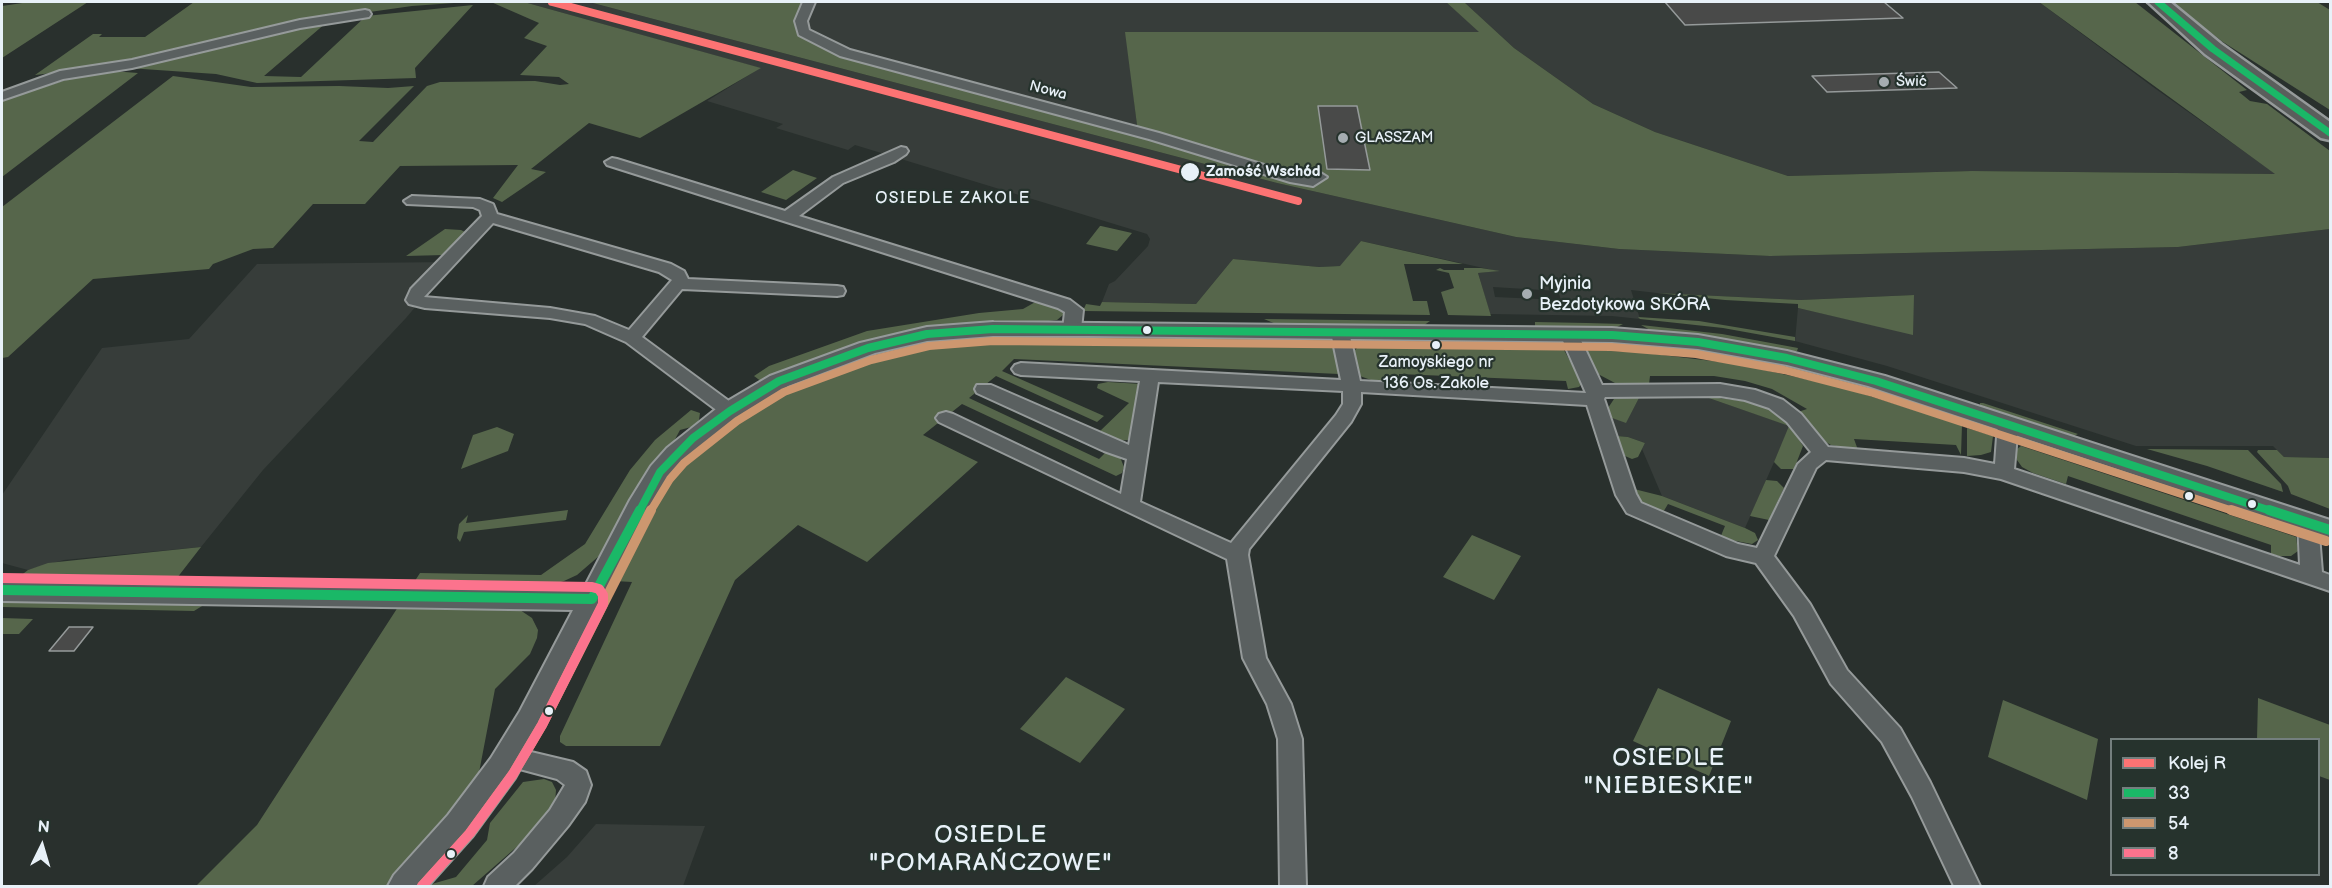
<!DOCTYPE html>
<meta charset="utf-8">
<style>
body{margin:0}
#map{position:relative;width:2332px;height:888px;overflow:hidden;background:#29302d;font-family:"Balsamiq Sans",sans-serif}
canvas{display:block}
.frame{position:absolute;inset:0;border:3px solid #e8f1f8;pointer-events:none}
.legend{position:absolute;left:2110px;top:738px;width:210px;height:138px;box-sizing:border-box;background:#26332d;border:2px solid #747f7e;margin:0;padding:8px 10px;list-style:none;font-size:18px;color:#e8f1f8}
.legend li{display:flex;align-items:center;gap:12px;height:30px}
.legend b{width:30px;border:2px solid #747f7e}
.north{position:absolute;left:12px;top:816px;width:60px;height:60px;-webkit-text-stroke:4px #26332d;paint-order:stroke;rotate:5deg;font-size:16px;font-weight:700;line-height:24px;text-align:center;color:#e8f1f8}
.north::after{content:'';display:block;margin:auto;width:21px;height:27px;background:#e8f1f8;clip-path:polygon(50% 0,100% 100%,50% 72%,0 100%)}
</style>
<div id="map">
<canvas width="2332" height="888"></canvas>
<div class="frame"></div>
<ul class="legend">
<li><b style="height:8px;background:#fc7373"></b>Kolej R</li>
<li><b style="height:8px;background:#1ab867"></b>33</li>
<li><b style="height:8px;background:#cd976f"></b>54</li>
<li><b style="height:8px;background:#fc738d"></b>8</li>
</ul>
<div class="north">N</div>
</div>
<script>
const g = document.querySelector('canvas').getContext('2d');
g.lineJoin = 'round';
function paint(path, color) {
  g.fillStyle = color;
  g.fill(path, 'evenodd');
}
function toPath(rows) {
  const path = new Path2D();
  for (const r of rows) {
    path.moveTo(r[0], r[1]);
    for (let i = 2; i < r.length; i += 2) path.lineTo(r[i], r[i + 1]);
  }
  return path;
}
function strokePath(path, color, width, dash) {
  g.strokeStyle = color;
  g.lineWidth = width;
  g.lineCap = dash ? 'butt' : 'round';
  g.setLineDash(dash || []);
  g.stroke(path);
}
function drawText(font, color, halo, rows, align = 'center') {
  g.font = font + ' "Balsamiq Sans",sans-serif';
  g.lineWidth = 4.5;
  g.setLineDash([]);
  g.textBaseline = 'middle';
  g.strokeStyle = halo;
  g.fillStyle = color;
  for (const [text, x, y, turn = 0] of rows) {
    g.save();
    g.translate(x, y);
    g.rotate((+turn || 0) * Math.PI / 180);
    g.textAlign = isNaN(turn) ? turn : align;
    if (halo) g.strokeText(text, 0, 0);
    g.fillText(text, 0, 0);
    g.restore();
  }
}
paint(toPath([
 [524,2,589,2,1277,183,1516,237,1619,249,1770,256,2178,247,2330,229,2330,458,2284,457,2273,446,2136,446,1887,366,1795,341,1798,308,1913,334,1913,295,1800,300,1657,293,1631,290,1640,319,1612,316,1490,314,1478,273,1497,271,1361,241,1341,266,1319,267,1233,259,1196,304,1102,302,1109,284,1115,281,1148,246,1150,239,1147,234,855,145,848,150,776,128,783,124,707,101,760,68],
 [1493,287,1558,291,1561,300,1495,297],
 [814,2,1446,2,1480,32,1126,32,1137,125,915,69,834,45,808,30,807,24],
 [1464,2,2039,2,2153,87,2276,174,1972,171,1788,176,1655,132,1593,104,1514,48],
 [453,262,406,318,263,470,201,547,64,560,28,570,2,563,2,495,102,348,189,339,257,264],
 [1703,396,1790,426,1745,528,1662,496,1642,449,1645,443,1628,437,1617,436,1612,418,1626,422,1639,398],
 [596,824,705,826,683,886,534,886,567,857]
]), '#373d3a');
paint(toPath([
 [29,2,88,2,2,58,2,6],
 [194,2,468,2,412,6,299,22,104,67,35,75,93,34,102,34,99,37,145,37],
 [491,2,524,2,761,68,640,138,589,123,531,169,546,172,502,202,493,198,518,165,400,166,365,204,313,204,273,248,253,249,213,264,209,269,93,279,8,357,2,358,2,207,173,76,251,87,339,86,388,88,414,86,359,141,373,142,427,86,440,82,535,81,560,85,569,84,559,77,520,75,547,46,524,38,539,23],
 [589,2,804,2,796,24,798,33,811,42,842,55,1130,132,1137,125,1125,32,1479,32,1446,2,1464,2,1514,48,1593,104,1655,132,1788,176,1972,171,2275,174,2039,2,2135,2,2247,90,2239,92,2250,101,2267,104,2330,151,2330,229,2178,247,1770,256,1619,249,1516,237,1277,183],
 [2171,2,2317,2,2330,10,2330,110,2223,42],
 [473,5,415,68,416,78,257,83,216,74,128,68,286,28,326,23,264,76,301,77,366,16],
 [112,71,138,73,2,177,2,100,82,75],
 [793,170,817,178,786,200,761,192],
 [1100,226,1101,226,1132,233,1117,251,1086,244],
 [445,229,461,230,467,233,444,255,406,256],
 [1361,241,1463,264,1404,264,1413,301,1427,301,1430,315,1083,311,1086,304,1100,306,1102,302,1196,304,1233,259,1319,267,1340,266],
 [1440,268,1444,270,1464,270,1464,268,1481,268,1500,271,1478,273,1491,316,1448,315,1441,292,1454,288,1449,273,1436,270],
 [1657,293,1800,300,1914,295,1913,335,1798,308,1798,304,1725,300],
 [1037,301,1061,308,1063,310,1063,315,1057,320,1049,321,959,324,893,334,840,349,762,382,754,376,769,366,867,331,979,313,1023,309],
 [1638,317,1699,321,1795,337,1795,341,1723,328,1640,319],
 [1264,319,1430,321,1423,326,1276,324],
 [1535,322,1587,323,1623,324,1615,328,1535,327],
 [1641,325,1722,334,1798,348,1797,351,1791,352,1722,338,1652,331],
 [1000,336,1331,339,1339,374,1014,359,1002,371,1104,416,1097,422,996,376,969,398,1099,459,1106,452,1120,457,1124,467,1122,473,1116,476,962,404,923,435,978,462,867,562,798,525,735,580,660,746,566,746,560,742,560,736,632,582,615,581,648,516,685,461,746,411,804,379,855,360,901,347,959,338],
 [1601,341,1691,347,1781,362,1869,385,1960,415,1956,419,1875,391,1778,366,1687,352,1587,345],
 [1358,347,1564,350,1582,383,1579,387,1568,389,1566,381,1399,374,1399,382,1371,380,1357,375,1353,352],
 [1585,350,1637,352,1737,364,1841,387,1962,425,1961,455,1956,445,1854,439,1858,450,1831,445,1822,440,1798,412,1807,409,1772,389,1745,381,1714,376,1650,376,1649,384,1615,383,1596,373],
 [1108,382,1141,384,1132,436,1128,440,1115,441,1098,433,1129,403,1097,388,1098,384],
 [1703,396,1750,402,1770,408,1787,421,1803,446,1794,469,1781,469,1774,462,1789,426],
 [1626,397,1639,398,1626,423,1612,418,1608,408,1614,399],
 [1980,403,1983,403,2078,434,2074,436,2066,435,1980,407],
 [691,410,700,413,699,420,695,426,680,430,673,443,656,460,635,491,599,556,577,575,564,581,551,585,551,583,529,584,517,608,532,618,538,630,537,638,530,654,495,689,477,783,390,886,196,886,257,825,420,573,541,575,585,544,630,470,655,440],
 [497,427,514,434,508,451,461,469,473,435],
 [1967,428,1993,436,1991,452,1981,455,1967,456],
 [1617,436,1628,437,1645,443,1638,457,1632,459,1625,456],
 [2021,446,2296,537,2298,551,2291,556,2279,556,2271,554,2271,545,2068,476,2066,484,2033,473,2022,467,2017,460,2017,449],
 [2147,449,2248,450,2281,484,2283,492,2207,466],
 [2258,450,2277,450,2284,457,2330,458,2330,509,2291,494,2288,486,2257,452],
 [1766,480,1777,481,1784,488,1769,520,1750,516],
 [1634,489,1662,496,1745,528,1755,533,1758,540,1752,544,1720,538,1725,526,1668,504,1662,514,1641,503],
 [568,510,566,520,464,532,460,542,457,538,459,524,468,515,466,523],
 [1472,535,1521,556,1494,600,1443,577],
 [201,547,177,578,162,578,157,583,15,580,28,570,48,563],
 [2,600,207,603,194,611,2,607],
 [2,618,33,619,19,634,2,634],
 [1066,677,1125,709,1080,763,1020,729],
 [1658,688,1731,721,1709,776,1633,741],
 [2258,698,2330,725,2330,780,2319,776,2318,740,2257,739],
 [2003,700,2098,739,2087,800,1988,757],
 [544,779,552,782,556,790,555,803,528,837,472,886,425,886,456,877,487,840,490,823,523,782]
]), '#56664b');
const building = toPath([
 [1665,2,1884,2,1903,18,1685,25,1665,2],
 [1939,72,1957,88,1827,92,1812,76,1939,72],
 [1318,106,1357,106,1370,170,1327,169,1318,106],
 [69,627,93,627,74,651,49,651,69,627]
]);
paint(building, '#494a49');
strokePath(building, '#959a9a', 1.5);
const minor = toPath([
 [803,2,815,2,807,21,809,30,850,50,1159,133,1297,175,1310,176,1319,172,1327,177,1313,186,1290,182,1149,139,840,56,799,35,795,21,803,2],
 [365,10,369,11,371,14,369,17,300,28,132,68,63,79,2,100,2,92,60,71,132,60,300,20,365,10],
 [901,147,906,148,908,151,906,154,894,162,843,183,799,216,1070,300,1083,310,1081,329,1078,333,1066,333,1063,329,1065,312,1058,308,607,165,605,162,612,158,617,159,785,211,833,177,901,147],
 [412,196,480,199,493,204,497,214,671,264,684,271,688,279,837,286,843,287,845,291,843,295,837,296,682,289,642,337,737,407,739,411,737,415,730,417,723,415,626,342,585,324,550,318,425,308,409,304,406,300,411,289,482,216,480,210,473,207,407,204,404,201,412,196],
 [493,223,659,272,672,280,629,330,595,316,550,308,424,297,493,223],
 [1340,327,1346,328,1349,332,1360,381,1586,393,1560,334,1563,330,1569,329,1575,330,1578,334,1602,385,1720,384,1755,390,1783,400,1801,414,1828,447,1964,458,1995,464,1998,423,2001,419,2008,417,2015,419,2018,423,2014,469,2300,565,2298,522,2301,517,2308,515,2315,517,2318,522,2322,572,2330,575,2330,591,2001,479,1964,472,1826,460,1816,468,1774,556,1810,604,1847,670,1900,728,1930,782,1980,886,1954,886,1912,797,1882,742,1831,684,1794,616,1756,563,1726,556,1627,513,1616,495,1587,405,1361,392,1361,404,1351,422,1249,549,1248,555,1266,658,1291,704,1302,739,1306,886,1280,886,1278,739,1267,704,1243,658,1227,559,939,422,936,418,939,414,946,412,953,414,1121,494,1127,459,1104,451,977,393,975,389,977,385,991,385,1129,445,1140,381,1021,375,1015,373,1012,369,1015,365,1021,363,1341,380,1331,332,1334,328,1340,327],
 [1158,382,1343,391,1343,404,1336,415,1231,543,1140,502,1158,382],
 [1720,396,1745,400,1769,408,1787,422,1811,452,1798,464,1757,548,1738,544,1641,503,1636,494,1604,399,1605,397,1720,396],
 [510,747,573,762,586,771,591,785,585,802,568,826,532,869,515,886,484,886,488,877,514,853,550,810,565,785,557,779,501,764,498,757,501,750,510,747]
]);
const tertiary = toPath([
 [993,322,1612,328,1698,335,1787,351,1885,376,2330,520,2330,540,1868,386,1787,365,1698,349,1612,342,1089,336,993,336,927,341,875,353,788,386,739,417,685,460,669,478,656,500,542,729,515,778,472,837,428,886,388,886,394,875,448,815,491,758,520,711,573,610,2,601,2,579,584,588,630,500,651,466,667,448,721,405,770,376,860,343,927,327,993,322]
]);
const trunk = toPath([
 [2148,2,2170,2,2221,44,2330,122,2330,140,2321,138,2205,54,2148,2]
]);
strokePath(minor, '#959a9a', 4);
strokePath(tertiary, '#959a9a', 4);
strokePath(trunk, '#959a9a', 5);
paint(minor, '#5a6060');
paint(tertiary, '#5a6060');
paint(trunk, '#5a5e5c');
strokePath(toPath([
 [2158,2,2213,49,2330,133]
]), '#1ab867', 7);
strokePath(toPath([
 [639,512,660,472,693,438,730,411,779,381,868,348,927,334,993,329,1612,335,1698,342,1787,358,1876,381,2274,512]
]), '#1ab867', 8);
strokePath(toPath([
 [2269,510,2330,530],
 [2,590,592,599,640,510]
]), '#1ab867', 10);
strokePath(toPath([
 [650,512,670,479,684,463,737,421,784,392,871,360,929,346,993,341,1611,347,1696,354,1784,370,1873,393,2236,512]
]), '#cd976f', 8);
strokePath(toPath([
 [2231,510,2326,541],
 [422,886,470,833,513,774,542,725,651,510]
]), '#cd976f', 10);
strokePath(toPath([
 [2,578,592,587,599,589,603,595,603,604,542,725,513,774,470,833,422,886]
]), '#fc738d', 10);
strokePath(toPath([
 [552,2,1298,201]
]), '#fc7373', 8);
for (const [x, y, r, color] of [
 [1884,82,6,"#a5adb1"],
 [1343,138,6,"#a5adb1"],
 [1190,172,10,"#e8f1f8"],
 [1527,294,6,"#a5adb1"],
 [1147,330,5,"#e8f1f8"],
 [1436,345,5,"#e8f1f8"],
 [2189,496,5,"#e8f1f8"],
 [2252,504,5,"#e8f1f8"],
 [549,711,5,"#e8f1f8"],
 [451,854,5,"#e8f1f8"]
]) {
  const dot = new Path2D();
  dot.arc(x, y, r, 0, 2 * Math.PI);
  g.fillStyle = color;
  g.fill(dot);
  strokePath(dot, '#26332d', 2);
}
drawText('15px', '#e8f1f8', '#26332d', [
 ["Świć",1896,82],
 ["GLASSZAM",1355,138]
], 'left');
drawText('15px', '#e8f1f8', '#26332d', [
 ["Nowa",1048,91,15]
]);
drawText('bold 15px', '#e8f1f8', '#26332d', [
 ["Zamość Wschód",1206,172]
], 'left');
g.letterSpacing = '1.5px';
drawText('16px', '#e8f1f8', '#26332d', [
 ["OSIEDLE ZAKOLE",953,199]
]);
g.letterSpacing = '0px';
drawText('16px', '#e8f1f8', '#26332d', [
 ["Zamoyskiego nr",1436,363],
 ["136 Os. Zakole",1436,384]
]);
drawText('18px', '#e8f1f8', '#26332d', [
 ["Myjnia",1539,284],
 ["Bezdotykowa SKÓRA",1539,305]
], 'left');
g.letterSpacing = '1.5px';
drawText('24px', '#e8f1f8', '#26332d', [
 ["OSIEDLE",1669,759],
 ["\"NIEBIESKIE\"",1669,787],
 ["OSIEDLE",991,836],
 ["\"POMARAŃCZOWE\"",991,864]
]);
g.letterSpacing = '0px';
</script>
